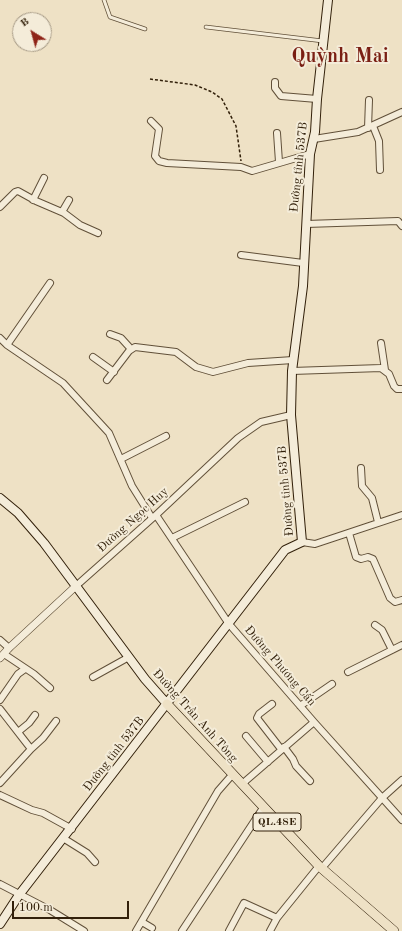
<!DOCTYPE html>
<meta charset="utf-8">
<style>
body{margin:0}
#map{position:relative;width:402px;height:931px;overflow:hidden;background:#eee1c5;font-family:"Old Standard TT",serif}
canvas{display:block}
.north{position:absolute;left:12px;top:12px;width:40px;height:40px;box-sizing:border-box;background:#f4ecd9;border:1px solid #a69a86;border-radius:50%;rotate:323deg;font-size:11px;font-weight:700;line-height:16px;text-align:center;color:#32200a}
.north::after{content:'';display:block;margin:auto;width:14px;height:18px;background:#8f2418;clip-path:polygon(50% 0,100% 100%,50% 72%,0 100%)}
.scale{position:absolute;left:12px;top:901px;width:117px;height:18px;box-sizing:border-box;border:2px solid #32200a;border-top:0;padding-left:5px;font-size:12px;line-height:14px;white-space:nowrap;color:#32200a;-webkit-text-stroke:3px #f4ecd9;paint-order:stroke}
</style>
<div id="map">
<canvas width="402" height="931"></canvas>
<div class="north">B</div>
<div class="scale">100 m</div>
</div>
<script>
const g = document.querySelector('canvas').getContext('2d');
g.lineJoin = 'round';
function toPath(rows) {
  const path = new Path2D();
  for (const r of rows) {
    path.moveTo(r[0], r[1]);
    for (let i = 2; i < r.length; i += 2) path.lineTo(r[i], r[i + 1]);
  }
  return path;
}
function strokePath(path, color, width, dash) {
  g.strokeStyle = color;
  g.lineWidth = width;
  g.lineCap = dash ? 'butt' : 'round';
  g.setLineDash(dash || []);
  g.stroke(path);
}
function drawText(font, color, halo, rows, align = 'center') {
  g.font = font + ' "Old Standard TT",serif';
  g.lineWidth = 4;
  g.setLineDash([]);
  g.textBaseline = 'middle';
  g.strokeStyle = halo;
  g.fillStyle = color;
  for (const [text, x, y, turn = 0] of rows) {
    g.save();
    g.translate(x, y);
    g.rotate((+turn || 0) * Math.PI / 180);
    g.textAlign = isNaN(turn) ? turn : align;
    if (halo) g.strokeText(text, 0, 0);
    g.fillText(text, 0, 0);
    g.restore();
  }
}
const service = toPath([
 [104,0,110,17,145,29],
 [206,27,323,41]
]);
const minor = toPath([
 [275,82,275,88,281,96,317,99],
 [151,121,159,129,155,156,159,161,167,163,241,167,252,171,310,154],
 [373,126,379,141,380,170],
 [368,128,369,100],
 [277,133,279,162],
 [314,139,358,132,402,112],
 [33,200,44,178],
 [0,207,15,192,18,191,36,201,64,213,80,225,98,233],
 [62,212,69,200],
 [306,224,398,221,402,226],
 [241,255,303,263],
 [110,334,121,338,131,349],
 [0,338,7,345,63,383,109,433,132,486,152,518],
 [381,343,385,370],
 [7,345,50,283],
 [93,357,114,372],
 [292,371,381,368,389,374,394,386,397,389,402,389],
 [107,380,129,351,135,347,176,352,196,367,213,372,248,363,293,360],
 [121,459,166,436],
 [361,468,362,486,372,498,378,522],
 [156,515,229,624,314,722,402,820],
 [349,533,356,557,361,559,368,557,373,559,390,598,395,602,402,600],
 [172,538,245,502],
 [302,542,315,544,402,515],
 [76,586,156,515,238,438,261,422,291,415],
 [375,625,382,630,392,650],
 [0,640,9,648],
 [4,654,34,674,50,688],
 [348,672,402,645],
 [93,677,129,657],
 [0,700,18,674,25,669],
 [272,704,259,714,257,718,281,749],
 [300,706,332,684],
 [0,709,31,749],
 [18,732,29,723,35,715],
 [246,736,268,762],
 [284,747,293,759,296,766,310,781],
 [0,783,31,749,43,738,56,721],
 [242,784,314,722],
 [0,795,32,810,43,813,72,829],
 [63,838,87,853,95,862],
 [322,868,382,798,402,780],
 [0,884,50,910,84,931],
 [142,922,152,928],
 [136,931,218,791,232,775],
 [182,931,263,808],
 [229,931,244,903,277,918,319,866],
 [270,931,277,918]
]);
const tertiary = toPath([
 [0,658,9,648,76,586]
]);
const secondary = toPath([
 [0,498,18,513,44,543,145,679,167,704],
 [0,924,19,895,285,550,302,542,291,415,292,371,303,286,310,154,315,132,317,99,328,0]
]);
const primary = toPath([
 [167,704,319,866,394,931]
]);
strokePath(service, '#615039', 4.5);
strokePath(minor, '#615039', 8);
strokePath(tertiary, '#615039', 8);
strokePath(secondary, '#32200a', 10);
strokePath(primary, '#32200a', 10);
strokePath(toPath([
 [150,79,195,85,212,92,222,99,236,126,241,161]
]), '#32200a', 1.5, [3, 2]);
strokePath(service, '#f4ecd9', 3);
strokePath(minor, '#f4ecd9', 6);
strokePath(tertiary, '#f4ecd9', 7);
strokePath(secondary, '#f4ecd9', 8);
strokePath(primary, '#eee1c5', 9);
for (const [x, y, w] of [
 [277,822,48]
]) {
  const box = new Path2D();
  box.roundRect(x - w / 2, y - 9, w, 18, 3);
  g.fillStyle = '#f4ecd9';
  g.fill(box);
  strokePath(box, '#32200a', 1);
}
drawText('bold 11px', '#32200a', null, [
 ["QL.48E",277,822]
]);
drawText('12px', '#32200a', '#f4ecd9', [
 ["Đường tỉnh 537B",299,167,-84],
 ["Đường tỉnh 537B",286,491,-95],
 ["Đường Ngọc Huy",133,520,-42],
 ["Đường Phương Cấn",280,666,49],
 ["Đường Trần Anh Tông",195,716,48],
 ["Đường tỉnh 537B",114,754,-52]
]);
drawText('bold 20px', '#7a1f14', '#f4ecd9', [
 ["Quỳnh Mai",340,57]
]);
</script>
